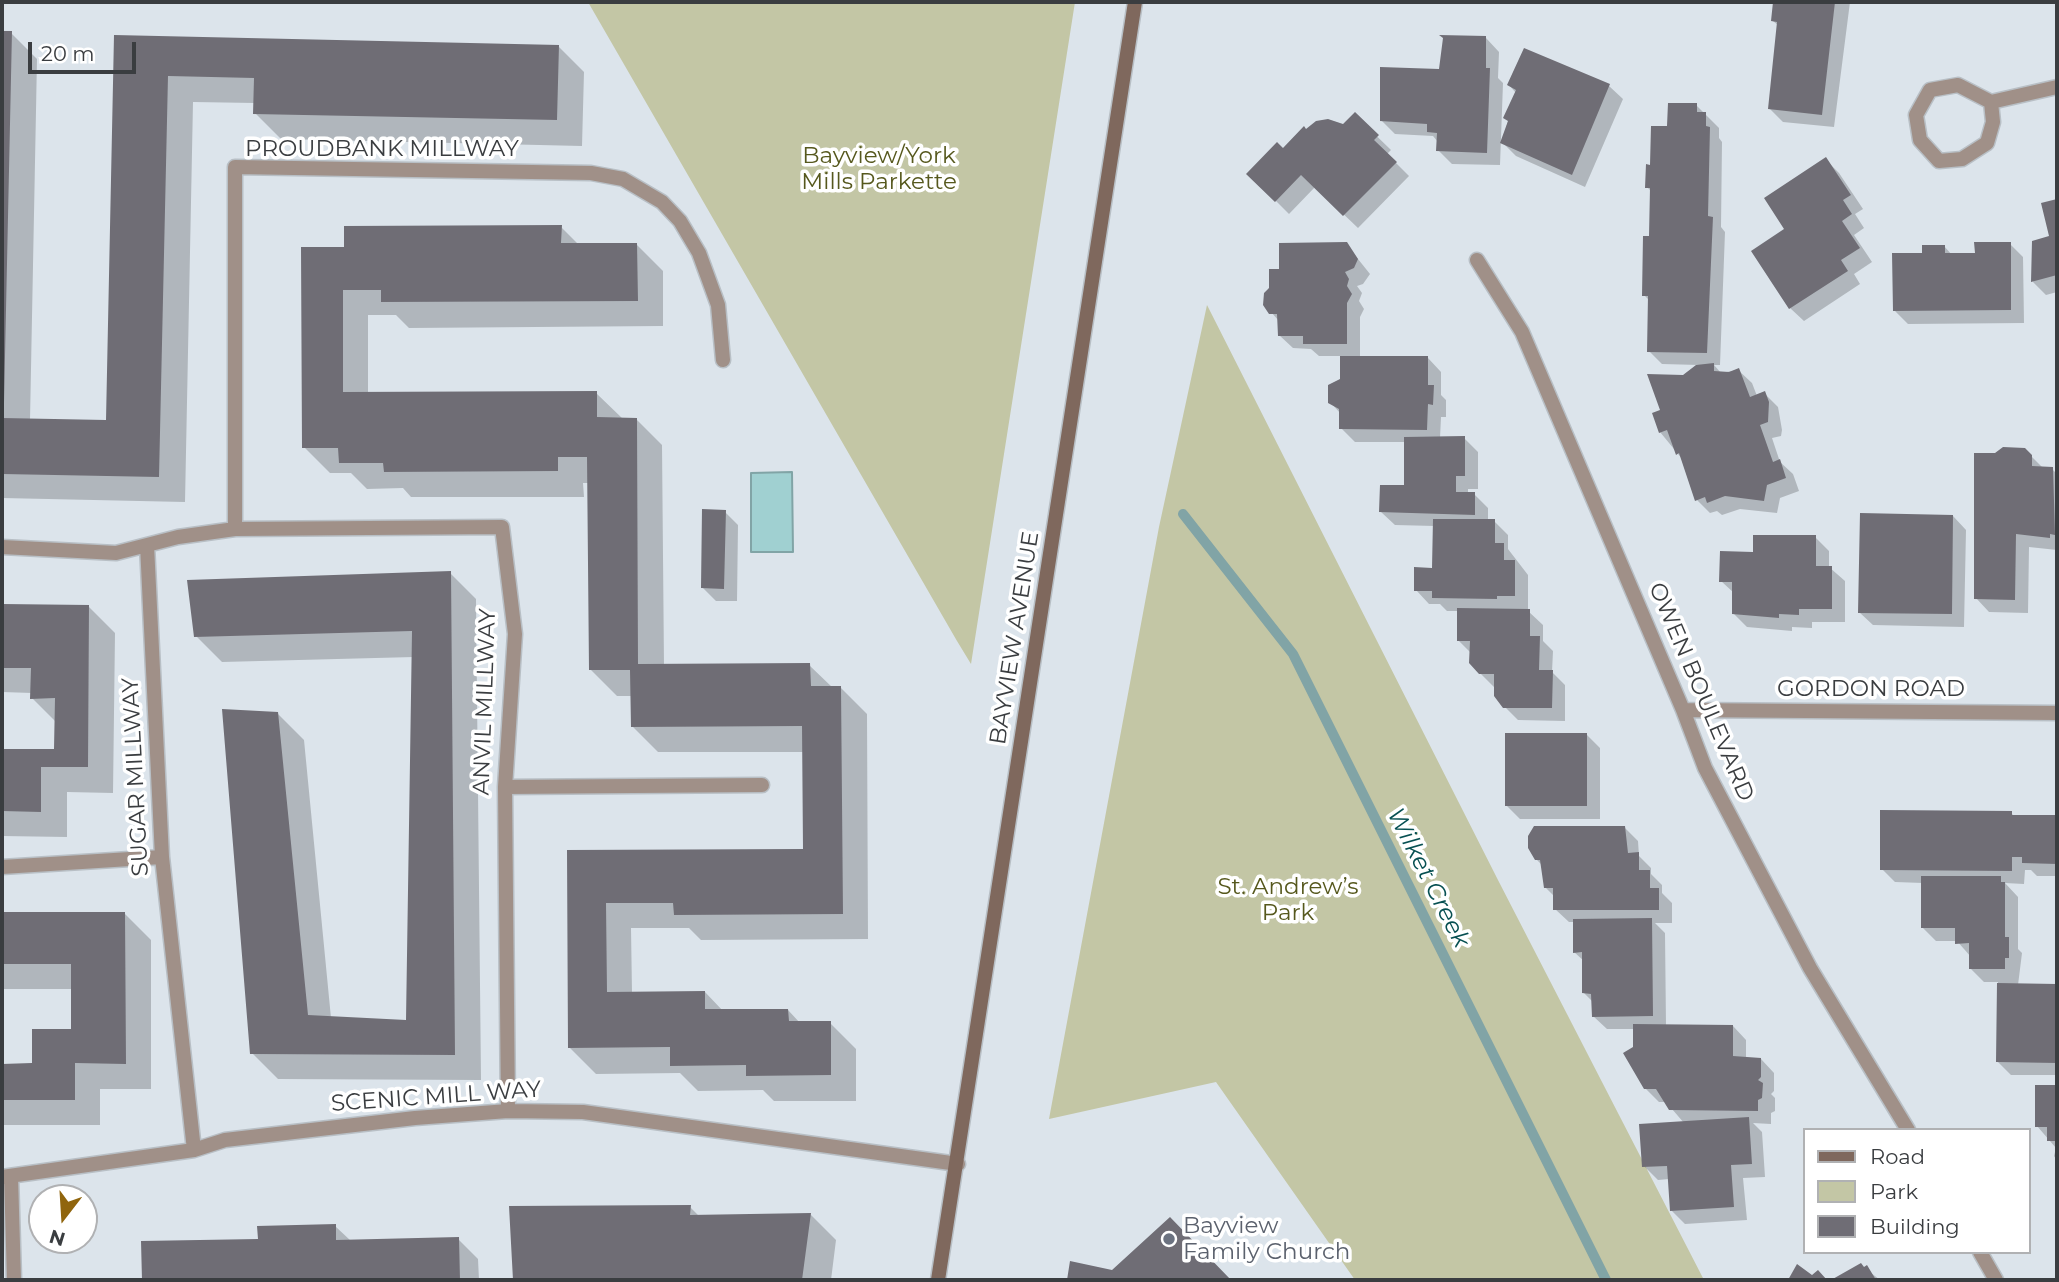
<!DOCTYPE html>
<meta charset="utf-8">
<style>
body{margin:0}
#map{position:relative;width:2059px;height:1282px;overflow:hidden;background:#dce4eb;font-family:Montserrat,sans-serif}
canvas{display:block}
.frame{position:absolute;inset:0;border:4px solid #3a3d40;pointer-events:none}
.legend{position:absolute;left:1803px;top:1128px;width:228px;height:126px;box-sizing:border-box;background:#fff;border:2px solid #b0b1b3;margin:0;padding:9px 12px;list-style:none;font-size:21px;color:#3a3d40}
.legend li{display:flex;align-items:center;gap:14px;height:35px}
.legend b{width:35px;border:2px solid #b0b1b3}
.north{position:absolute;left:28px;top:1184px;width:70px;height:70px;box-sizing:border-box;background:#fff;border:2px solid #b0b1b3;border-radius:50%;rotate:197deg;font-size:19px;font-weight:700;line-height:28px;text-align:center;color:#3a3d40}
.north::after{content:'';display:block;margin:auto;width:24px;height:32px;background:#90650d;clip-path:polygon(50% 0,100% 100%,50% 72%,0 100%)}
.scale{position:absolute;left:28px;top:42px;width:108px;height:32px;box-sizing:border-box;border:4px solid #3a3d40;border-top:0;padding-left:9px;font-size:21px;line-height:24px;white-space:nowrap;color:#3a3d40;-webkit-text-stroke:5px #fff;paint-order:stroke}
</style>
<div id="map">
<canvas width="2059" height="1282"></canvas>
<div class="frame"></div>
<ul class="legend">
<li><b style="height:9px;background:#7f685d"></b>Road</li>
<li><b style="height:19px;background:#c3c6a5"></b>Park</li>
<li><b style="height:19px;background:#6f6d75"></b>Building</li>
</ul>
<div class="north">N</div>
<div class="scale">20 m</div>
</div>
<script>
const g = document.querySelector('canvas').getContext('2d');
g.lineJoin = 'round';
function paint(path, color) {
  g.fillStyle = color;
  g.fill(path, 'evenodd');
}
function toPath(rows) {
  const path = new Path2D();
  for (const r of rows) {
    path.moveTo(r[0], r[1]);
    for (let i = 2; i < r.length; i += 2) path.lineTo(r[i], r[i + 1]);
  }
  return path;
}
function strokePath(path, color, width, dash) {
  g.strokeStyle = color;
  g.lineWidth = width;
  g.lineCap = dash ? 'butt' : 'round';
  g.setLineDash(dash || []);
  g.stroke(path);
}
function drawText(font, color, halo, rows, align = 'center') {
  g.font = font + ' Montserrat,sans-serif';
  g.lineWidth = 7;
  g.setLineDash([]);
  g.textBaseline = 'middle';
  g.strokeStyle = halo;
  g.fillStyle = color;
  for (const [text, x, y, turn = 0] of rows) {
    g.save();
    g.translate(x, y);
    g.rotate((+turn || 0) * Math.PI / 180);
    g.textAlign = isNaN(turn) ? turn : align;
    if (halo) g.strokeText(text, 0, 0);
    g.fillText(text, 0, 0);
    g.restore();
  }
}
paint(toPath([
 [588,2,1075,2,971,664,957,641],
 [1207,305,1499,882,1704,1280,1355,1280,1216,1082,1049,1119,1159,527]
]), '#c3c6a5');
const water = toPath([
 [792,472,793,552,751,552,751,473,792,472]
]);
paint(water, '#a0d0d1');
strokePath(water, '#81a4a6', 2);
paint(toPath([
 [1775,2,1850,2,1834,127,1783,122,1769,108,1779,26,1773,21],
 [2,33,11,33,37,59,30,420,108,422,116,37,558,46,584,72,582,146,281,139,255,113,255,103,193,102,185,502,2,498],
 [1486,38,1499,52,1498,78,1503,83,1500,165,1452,164,1438,150,1438,142,1433,136,1395,134,1381,120,1440,71],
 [1509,85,1609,86,1623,99,1585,187,1516,156,1502,142,1516,93],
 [1696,105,1719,128,1719,138,1722,142,1721,227,1725,232,1720,365,1714,365,1721,373,1738,370,1752,383,1757,396,1764,393,1778,407,1782,430,1781,436,1772,438,1780,462,1793,474,1799,491,1780,498,1777,513,1740,509,1722,515,1717,511,1710,513,1697,500,1683,460,1660,432,1662,411,1683,377,1699,365,1662,364,1649,351,1650,301,1644,295,1651,237,1652,192,1647,187,1669,127],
 [1355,115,1391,150,1387,154,1409,176,1358,228,1315,187,1289,214,1249,174,1306,131,1343,126],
 [1826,160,1839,173,1863,209,1855,214,1864,228,1854,235,1872,262,1854,274,1860,284,1804,321,1790,308,1754,251,1787,229],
 [2057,201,2057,292,2046,295,2033,282,2052,238,2043,205],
 [561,227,579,245,637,245,663,271,663,326,409,328,396,315,368,315,368,394,596,393,623,419,636,419,662,445,664,666,809,665,833,688,841,688,867,714,868,939,701,940,689,928,631,928,632,993,705,992,723,1011,788,1010,800,1023,830,1023,856,1049,856,1101,774,1101,763,1090,698,1091,680,1073,596,1074,570,1048,568,852,805,850,804,752,658,752,632,726,632,696,617,696,591,670,589,483,583,483,584,497,411,497,403,488,367,489,351,473,330,473,304,447,346,249],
 [1346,244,1370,274,1363,284,1357,286,1362,293,1359,301,1364,309,1360,317,1360,358,1428,358,1441,372,1441,395,1446,400,1446,417,1441,417,1440,438,1464,438,1478,452,1478,489,1468,489,1468,494,1474,494,1488,508,1488,521,1494,521,1508,535,1508,549,1528,575,1528,611,1543,625,1543,641,1553,651,1552,672,1565,685,1565,721,1518,720,1504,706,1494,687,1480,673,1471,653,1458,640,1459,611,1447,611,1440,604,1429,604,1416,590,1434,569,1435,526,1395,525,1381,512,1406,486,1406,442,1355,442,1341,428,1341,414,1330,402,1342,380,1342,356,1319,356,1311,349,1293,348,1279,335,1279,321,1271,312,1280,271],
 [2010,244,2023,257,2024,323,1908,324,1895,311,1924,255,1944,246,1952,255,1977,254],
 [2024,449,2043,468,2052,469,2057,474,2057,550,2029,547,2028,613,1989,612,1976,598,1995,455],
 [725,512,738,525,737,601,716,601,702,587],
 [1953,516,1966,530,1964,627,1873,625,1859,612],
 [1815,537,1829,551,1829,567,1845,581,1845,622,1812,622,1812,628,1792,627,1792,631,1747,627,1734,614,1734,593,1721,581,1755,553],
 [450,573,476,599,481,1080,278,1079,252,1053,278,714,304,740,331,1018,408,1021,414,657,222,662,196,636],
 [2,606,89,607,115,633,113,793,67,792,67,837,2,836,2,750,56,751,56,722,32,698,32,693,2,692],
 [1587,735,1600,748,1600,819,1520,819,1506,805],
 [2011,813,2015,817,2057,817,2057,876,2037,876,2031,870,2025,870,2024,884,2005,883,2018,897,2018,949,2022,953,2018,985,2057,985,2057,1075,2011,1075,1997,1061,1998,982,1984,982,1971,969,1971,957,1957,941,1936,941,1922,927,1923,883,1895,882,1882,869],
 [1624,827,1638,841,1639,856,1651,868,1651,874,1662,885,1662,893,1672,903,1672,923,1655,923,1665,933,1666,1026,1733,1026,1746,1040,1746,1059,1761,1059,1774,1073,1774,1091,1771,1094,1775,1098,1775,1111,1771,1113,1771,1124,1753,1123,1762,1132,1765,1177,1743,1178,1747,1220,1685,1224,1672,1211,1669,1179,1658,1180,1644,1166,1684,1123,1666,1102,1659,1102,1645,1088,1635,1048,1635,1029,1607,1029,1593,1016,1593,1002,1584,993,1584,961,1574,952,1574,922,1569,922,1555,909,1555,897,1545,887,1542,865,1536,859],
 [2,914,125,914,151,940,151,1089,100,1089,100,1125,2,1125,2,1065,34,1065,73,1031,73,989,2,989],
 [2037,1086,2057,1086,2057,1161,2054,1156,2056,1148,2037,1126],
 [511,1207,690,1207,700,1217,810,1214,836,1240,831,1280,515,1280],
 [335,1226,351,1241,458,1239,478,1259,479,1280,144,1280,143,1243,260,1241],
 [1196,1245,1230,1280,1069,1280,1071,1263,1113,1272],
 [1861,1265,1880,1280,1834,1280]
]), '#0003');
strokePath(toPath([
 [1183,514,1293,654,1606,1280]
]), '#81a4a6', 10);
paint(toPath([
 [1773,2,1835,2,1822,115,1768,109,1777,22,1771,21],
 [2,31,12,31,4,403,2,403],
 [114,35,559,45,557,120,253,114,254,78,168,76,159,477,2,474,2,418,106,420],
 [1439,35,1486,36,1486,68,1490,68,1487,153,1436,151,1437,133,1427,132,1427,124,1380,121,1380,67,1439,69,1443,38],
 [1524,48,1610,84,1572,175,1500,143,1508,121,1503,118,1516,90,1507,85],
 [1668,103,1697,103,1697,112,1706,112,1706,126,1710,127,1708,216,1713,217,1707,353,1647,352,1648,296,1642,296,1643,236,1649,236,1650,188,1645,188,1646,164,1650,165,1651,126,1667,126],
 [1355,112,1379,135,1374,140,1397,162,1343,216,1301,175,1275,202,1246,174,1277,142,1283,148,1304,126,1306,129,1316,121,1328,119,1343,124],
 [1826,157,1851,195,1843,200,1852,214,1842,221,1860,248,1841,260,1848,271,1789,309,1751,251,1784,229,1764,198],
 [2057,199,2057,275,2031,282,2032,241,2049,236,2041,203],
 [562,225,561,243,637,243,638,301,381,302,381,290,343,290,343,392,597,391,597,417,637,418,638,664,810,663,811,686,841,686,843,914,674,915,673,903,606,903,607,992,705,991,705,1009,788,1009,789,1021,831,1021,831,1075,746,1076,746,1065,670,1066,670,1047,568,1048,567,850,803,849,802,726,631,727,630,670,589,670,587,457,558,457,558,471,384,472,383,463,339,463,338,448,302,448,301,247,344,247,344,226],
 [1347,242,1358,259,1354,268,1345,272,1349,279,1347,286,1352,294,1347,303,1347,344,1303,344,1303,336,1278,336,1277,314,1269,314,1263,305,1264,293,1269,288,1269,269,1279,269,1279,243],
 [1974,242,2011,242,2011,310,1893,311,1892,253,1922,253,1922,245,1945,245,1945,253,1975,253],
 [1340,356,1428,356,1428,385,1434,385,1433,405,1428,404,1427,430,1339,429,1339,409,1328,403,1328,385,1340,379],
 [1714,363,1714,371,1729,372,1739,368,1750,397,1765,391,1769,402,1768,422,1760,425,1773,462,1780,459,1786,478,1767,485,1764,501,1725,496,1707,503,1705,497,1695,501,1679,453,1676,455,1667,430,1659,433,1652,413,1660,410,1647,374,1683,375,1696,365],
 [1465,436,1465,476,1456,476,1456,492,1475,492,1475,515,1379,512,1380,485,1404,485,1404,437],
 [2003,447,2025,448,2032,455,2032,466,2053,467,2055,535,2050,534,2050,538,2016,534,2015,600,1974,599,1974,453,1995,453],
 [702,509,726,510,724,589,701,588],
 [1860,513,1953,515,1952,614,1858,613],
 [1433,519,1495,519,1495,543,1504,543,1504,560,1515,560,1515,596,1497,596,1497,599,1432,598,1432,591,1414,591,1414,567,1432,568],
 [1753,535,1816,535,1816,566,1832,566,1832,609,1799,609,1799,615,1779,614,1779,618,1732,614,1732,582,1719,582,1720,551,1753,552],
 [451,571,455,1055,250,1054,222,709,278,712,308,1015,406,1020,412,631,194,637,187,580],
 [2,604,89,605,88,767,41,767,41,812,2,811,2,749,54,749,55,698,30,699,31,668,2,668],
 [1457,608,1530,609,1530,636,1540,636,1539,670,1553,670,1552,708,1503,708,1494,696,1494,674,1479,674,1469,663,1470,641,1457,641],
 [1505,733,1587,733,1587,806,1505,806],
 [1880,810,2012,811,2012,815,2057,815,2057,864,2022,863,2022,857,2012,857,2012,871,1880,870],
 [1534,826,1625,826,1628,853,1639,852,1639,870,1650,870,1650,888,1659,888,1659,910,1553,910,1553,888,1544,888,1540,860,1535,860,1528,848,1528,836],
 [1921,876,2001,876,2001,882,2005,882,2005,937,2009,937,2009,958,2005,958,2005,969,1969,969,1969,943,1955,944,1955,928,1921,928],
 [2,912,125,912,126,1064,75,1063,75,1100,2,1100,2,1064,32,1063,32,1029,71,1029,71,964,2,964],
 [1652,918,1653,1016,1592,1017,1591,994,1582,993,1582,952,1573,953,1573,919],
 [1997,983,2057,984,2057,1063,1996,1062],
 [1633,1024,1733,1025,1733,1056,1761,1058,1761,1077,1758,1080,1763,1083,1762,1098,1758,1100,1758,1111,1669,1110,1656,1089,1644,1089,1623,1053,1633,1047],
 [2035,1085,2057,1085,2057,1141,2047,1141,2047,1127,2035,1127],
 [1749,1117,1752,1164,1731,1165,1734,1207,1670,1211,1667,1166,1642,1167,1639,1124],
 [691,1205,690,1215,811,1213,802,1280,609,1278,609,1280,513,1280,509,1206],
 [1170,1217,1231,1280,1067,1280,1070,1261,1112,1270],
 [336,1224,336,1240,459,1237,460,1280,142,1280,141,1241,258,1239,257,1226],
 [1861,1263,1864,1267,1867,1265,1876,1280,1831,1280],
 [1797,1264,1812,1275,1818,1270,1827,1280,1788,1280]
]), '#6f6d75');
const street = toPath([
 [1991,102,1993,122,1987,143,1962,159,1939,161,1920,140,1916,115,1930,90,1958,85,1991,102,2057,87],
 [1477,260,1522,332,1683,710,1705,768,1810,968,1908,1130],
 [235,529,235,167,591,173,623,179,662,202,680,221,699,253,718,305,723,360],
 [147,545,162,857,194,1150],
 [2,547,116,553,178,537,235,529,502,527,515,634,505,787,508,1111],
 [1683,710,2057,713],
 [505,787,762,785],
 [2,867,162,857],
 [11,1176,14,1280],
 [2,1177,194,1150,225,1140,415,1118,508,1111,583,1112,958,1164],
 [1980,1252,1996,1280]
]);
const secondary = toPath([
 [938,1280,1135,2]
]);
strokePath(street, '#b8bfc5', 17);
strokePath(secondary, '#b8bfc5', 17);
strokePath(street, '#a09088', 14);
strokePath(secondary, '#7f685d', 14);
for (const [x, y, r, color] of [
 [1169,1239,7,"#6b7280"]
]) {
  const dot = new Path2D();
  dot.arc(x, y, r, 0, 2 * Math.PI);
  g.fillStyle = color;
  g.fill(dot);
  strokePath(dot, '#fff', 2.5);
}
drawText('23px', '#3a3d40', '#fff', [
 ["PROUDBANK MILLWAY",382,149],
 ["BAYVIEW AVENUE",1015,638,-81],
 ["GORDON ROAD",1871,689],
 ["OWEN BOULEVARD",1701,692,67],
 ["ANVIL MILLWAY",485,702,-88],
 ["SUGAR MILLWAY",136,777,-93],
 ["SCENIC MILL WAY",436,1097,-4]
]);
drawText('23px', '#56581d', '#fff', [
 ["Bayview/York",879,156],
 ["Mills Parkette",879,182],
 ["St. Andrew’s",1288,887],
 ["Park",1288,913]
]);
drawText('23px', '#5b616d', '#fff', [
 ["Bayview",1183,1226],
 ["Family Church",1183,1252]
], 'left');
drawText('italic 24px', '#075052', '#fff', [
 ["Wilket Creek",1428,878,63]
]);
</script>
